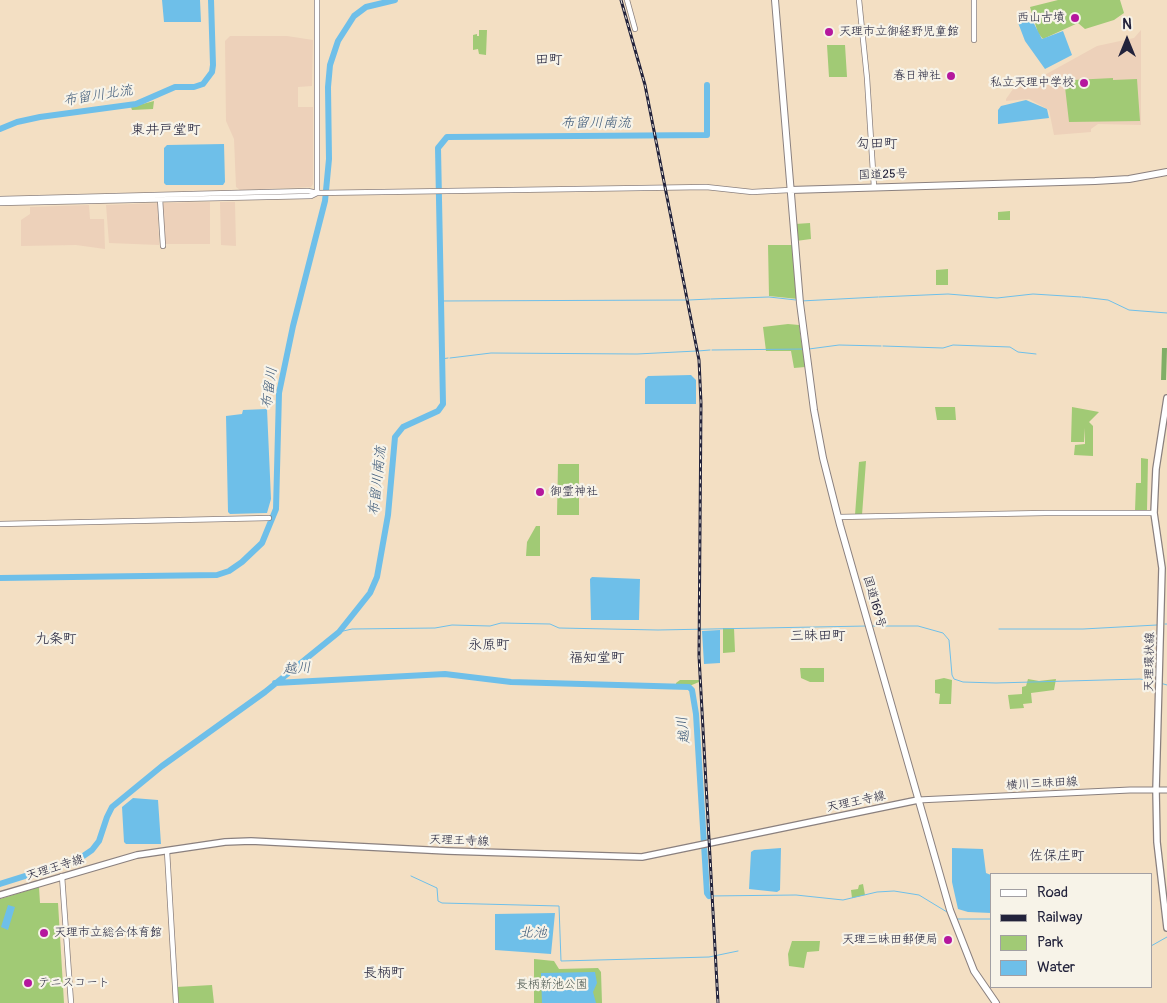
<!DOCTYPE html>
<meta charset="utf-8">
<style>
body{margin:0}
#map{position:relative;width:1167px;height:1003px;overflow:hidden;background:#f3dfc3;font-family:Pangolin,sans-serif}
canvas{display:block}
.legend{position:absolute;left:990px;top:873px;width:162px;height:115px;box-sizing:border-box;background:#f7f3e8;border:1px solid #a29fa3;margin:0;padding:6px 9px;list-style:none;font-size:15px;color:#22223b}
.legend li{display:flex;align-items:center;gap:10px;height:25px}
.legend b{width:25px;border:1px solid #a29fa3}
.north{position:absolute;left:1102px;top:15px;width:50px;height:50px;-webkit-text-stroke:4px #f7f3e8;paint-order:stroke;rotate:0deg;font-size:14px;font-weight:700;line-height:20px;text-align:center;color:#22223b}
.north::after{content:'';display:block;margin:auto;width:18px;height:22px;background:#22223b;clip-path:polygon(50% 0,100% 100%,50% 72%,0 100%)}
</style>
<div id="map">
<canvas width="1167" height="1003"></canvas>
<ul class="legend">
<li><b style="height:6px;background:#fff"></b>Road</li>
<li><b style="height:6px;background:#22223b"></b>Railway</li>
<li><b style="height:14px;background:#a1ca75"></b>Park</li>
<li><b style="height:14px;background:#6ebfe9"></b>Water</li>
</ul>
<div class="north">N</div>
</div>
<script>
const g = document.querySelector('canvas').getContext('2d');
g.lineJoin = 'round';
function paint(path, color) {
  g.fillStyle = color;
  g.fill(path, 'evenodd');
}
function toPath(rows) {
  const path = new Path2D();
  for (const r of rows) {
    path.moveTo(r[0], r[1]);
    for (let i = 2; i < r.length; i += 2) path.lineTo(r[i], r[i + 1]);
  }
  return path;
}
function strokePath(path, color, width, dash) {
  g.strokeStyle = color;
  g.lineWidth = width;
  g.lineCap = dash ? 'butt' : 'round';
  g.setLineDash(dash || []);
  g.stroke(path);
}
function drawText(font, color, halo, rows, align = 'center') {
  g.font = font + ' Pangolin,"Klee One",sans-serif';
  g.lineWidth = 4.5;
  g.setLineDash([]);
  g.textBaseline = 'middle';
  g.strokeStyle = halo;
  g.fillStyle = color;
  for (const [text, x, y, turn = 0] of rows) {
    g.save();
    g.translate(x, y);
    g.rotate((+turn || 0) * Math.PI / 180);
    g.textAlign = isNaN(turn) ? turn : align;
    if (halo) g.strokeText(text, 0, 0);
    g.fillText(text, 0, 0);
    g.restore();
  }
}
paint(toPath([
 [1141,30,1141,125,1098,124,1091,129,1091,132,1054,135,1049,110,1029,99,1006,101,1006,99,1013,89,1041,77,1097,46,1134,38],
 [230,36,287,36,313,40,312,86,298,87,298,107,313,107,313,184,311,187,240,190,236,187,234,139,226,121,225,41],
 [210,202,210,244,164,244,162,203],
 [220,202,235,202,236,246,221,245],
 [158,203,159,245,109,243,106,205],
 [89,205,90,219,104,219,105,249,76,245,21,246,21,220,30,214,30,207]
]), '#edd1ba');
paint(toPath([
 [1058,0,1120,0,1124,13,1114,20,1085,29,1078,23,1043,39,1038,33,1030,7],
 [479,30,487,30,486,55,479,54,478,49,473,50,473,35,477,34,477,36,479,36],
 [827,45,845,45,847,77,829,77],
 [1113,78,1113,80,1137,79,1140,121,1069,122,1065,87,1073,80],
 [154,101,153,109,132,110,131,107],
 [1010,211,1010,220,998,220,998,212],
 [810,223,811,239,796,241,795,224],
 [768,245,793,245,798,299,769,296],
 [948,269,948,285,936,285,936,270],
 [788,324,799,325,805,367,794,368,791,351,766,351,763,327],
 [935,407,955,407,956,420,937,420],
 [1072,407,1099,412,1089,422,1093,426,1093,456,1074,455,1075,445,1085,444,1085,428,1084,442,1071,442],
 [1141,458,1148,459,1147,511,1135,511,1136,483,1141,483],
 [866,461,862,515,855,515,859,462],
 [558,464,579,464,579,515,557,515],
 [536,526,540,526,540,556,526,556,527,542],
 [723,628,734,628,735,652,723,653],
 [800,668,824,668,824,682,810,682,801,678],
 [944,678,952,680,951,704,939,704,940,694,935,693,935,680],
 [1028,679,1039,681,1056,679,1054,690,1031,693,1032,703,1023,704,1024,708,1010,709,1008,695,1022,694,1022,687,1026,686],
 [680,680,699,680,699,682,687,687,676,686,676,683],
 [863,884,865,895,852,898,851,890,858,889,859,885],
 [39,887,40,903,58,903,64,1003,0,1003,0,899],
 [792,941,820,941,819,951,807,952,804,968,789,966,788,954],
 [534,959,554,961,559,969,598,968,601,972,602,1003,534,1003],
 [212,985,214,1003,177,1003,176,987]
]), '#a1ca75');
paint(toPath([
 [1162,348,1167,348,1166,380,1161,380]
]), '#80ae66');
paint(toPath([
 [162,0,200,0,201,22,164,22],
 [1029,14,1042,39,1063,31,1072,55,1045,69,1025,41,1017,20],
 [1026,100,1047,109,1049,118,998,124,998,110,1001,106],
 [224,144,225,182,223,185,166,185,164,183,164,148,167,145],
 [691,375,696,380,696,404,645,404,645,379,648,376],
 [267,409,271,499,267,513,230,514,228,512,226,416,242,414,243,410],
 [592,577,640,579,639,620,591,620,590,579],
 [720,630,720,663,704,664,702,631],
 [133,798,158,800,161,844,126,844,124,842,122,807],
 [781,848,780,890,777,892,749,889,751,852,754,850],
 [952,848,983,849,986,873,991,875,991,913,968,912,958,909,952,882],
 [8,905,15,907,8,930,1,927],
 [555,913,551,954,495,950,495,914],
 [595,972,597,983,593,992,596,1003,542,1003,541,973]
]), '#6ebfe9');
strokePath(toPath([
 [879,297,948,294,997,298,1033,294,1081,297],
 [1082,297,1108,300,1129,310,1167,313],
 [711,299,769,297,796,300],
 [689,300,710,299],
 [439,301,687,300],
 [801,301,878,297],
 [883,346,943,348,953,345,1010,347,1018,352,1036,354],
 [809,349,839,345,881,346],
 [712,350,805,349],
 [698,351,710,350],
 [450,358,491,353,637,354,697,351],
 [442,359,448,358],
 [1165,624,1167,624],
 [871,626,918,626,943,633,949,640,952,675,954,679,963,682,996,683,1140,679,1156,682],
 [999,629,1083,629,1157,625],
 [339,632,352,629,435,628,452,625,490,626,501,623,550,624,559,628,658,630,867,626],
 [1160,683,1167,685],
 [411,876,437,888,438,901,442,903,559,906,561,961,709,957,738,951],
 [709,896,796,895,843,900,877,892,894,891,919,895,947,912],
 [957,919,991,919],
 [1151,946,1167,937]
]), '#6ebfe9', 1);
strokePath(toPath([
 [0,129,17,122,40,117,136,104,175,87,194,87,203,84,212,72,213,65,211,0],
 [0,578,217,575,229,571,242,562,262,543,276,509,279,393,293,326,325,201,329,159,328,87,330,65,338,41,354,16,366,7,395,0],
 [275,683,445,674,511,682,689,687,692,690,696,714,707,893,709,896],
 [0,884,79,859,92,850,99,841,107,817,112,807,162,766,265,692,339,632,370,593,377,577,388,515,395,437,403,427,438,411,443,404,438,148,447,137,707,135,707,85]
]), '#6ebfe9', 6);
const tertiary = toPath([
 [627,0,635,29],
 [859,0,867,78,874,187],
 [974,0,974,40],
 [317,193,317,0],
 [0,199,308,191,317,193,383,192,706,187,752,192,790,190],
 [160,199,163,246],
 [0,203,311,196,317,193],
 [838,517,1045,513,1154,513],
 [0,524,269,518],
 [167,851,176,1003],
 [62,876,71,1003]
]);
const secondary = toPath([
 [918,800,1130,790,1167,790]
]);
const primary = toPath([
 [1167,398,1156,469,1154,513,1162,568,1156,790,1157,842,1167,928],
 [0,895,137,855,225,842,251,841,447,851,642,857,918,800]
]);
const trunk = toPath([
 [775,0,800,303,814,410,823,458,840,525,950,910,974,971,996,1003],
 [790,190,1095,181,1129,179,1167,172]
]);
strokePath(tertiary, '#8a807f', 6);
strokePath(secondary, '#8a807f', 7);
strokePath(primary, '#8a807f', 8);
strokePath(trunk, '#8a807f', 8);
strokePath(tertiary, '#fff', 4.5);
strokePath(secondary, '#fff', 5);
strokePath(primary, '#fff', 5.5);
strokePath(trunk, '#fff', 6);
const rail = toPath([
 [621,0,645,85,699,360,701,403,699,656,718,1003]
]);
strokePath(rail, '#22223b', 3);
strokePath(rail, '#f7f3e8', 1, [4]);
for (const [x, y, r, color] of [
 [1075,18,5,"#b5179e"],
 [829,32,5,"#b5179e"],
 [951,76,5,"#b5179e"],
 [1084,83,5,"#b5179e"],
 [540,492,5,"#b5179e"],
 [44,933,5,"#b5179e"],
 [948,940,5,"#b5179e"],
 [28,983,5,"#b5179e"]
]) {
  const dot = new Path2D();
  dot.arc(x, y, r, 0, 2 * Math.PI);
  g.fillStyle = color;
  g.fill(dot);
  strokePath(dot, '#f7f3e8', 2);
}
drawText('12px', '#22223b', '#f7f3e8', [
 ["西山古墳",1065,18],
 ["天理市立御経野児童館",839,32,"left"],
 ["春日神社",941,76],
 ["私立天理中学校",1074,83],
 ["御霊神社",550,492,"left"],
 ["天理市立総合体育館",54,933,"left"],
 ["天理三昧田郵便局",938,940],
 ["テニスコート",38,983,"left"]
], 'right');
drawText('12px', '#22223b', '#f7f3e8', [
 ["国道25号",883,175,-2],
 ["国道169号",874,602,74],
 ["天理環状線",1150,662,-89],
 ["横川三昧田線",1042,784,-3],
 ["天理王寺線",856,802,-12],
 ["天理王寺線",459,841,2],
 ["天理王寺線",55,868,-17]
]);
drawText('12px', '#48544c', '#f7f3e8', [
 ["長柄新池公園",552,985]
]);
drawText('14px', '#22223b', '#f7f3e8', [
 ["田町",549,60],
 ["東井戸堂町",166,130],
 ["勾田町",877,144],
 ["三昧田町",818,636],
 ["九条町",56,639],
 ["永原町",489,645],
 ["福知堂町",597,658],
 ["佐保庄町",1057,856],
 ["長柄町",384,973]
]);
drawText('italic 14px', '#3d5978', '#f7f3e8', [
 ["布留川北流",98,96,-9],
 ["布留川南流",596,123],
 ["布留川",270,388,-82],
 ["布留川南流",378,481,-84],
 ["越川",297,669,-3],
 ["越川",684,730,-96],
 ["北池",533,933]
]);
</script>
